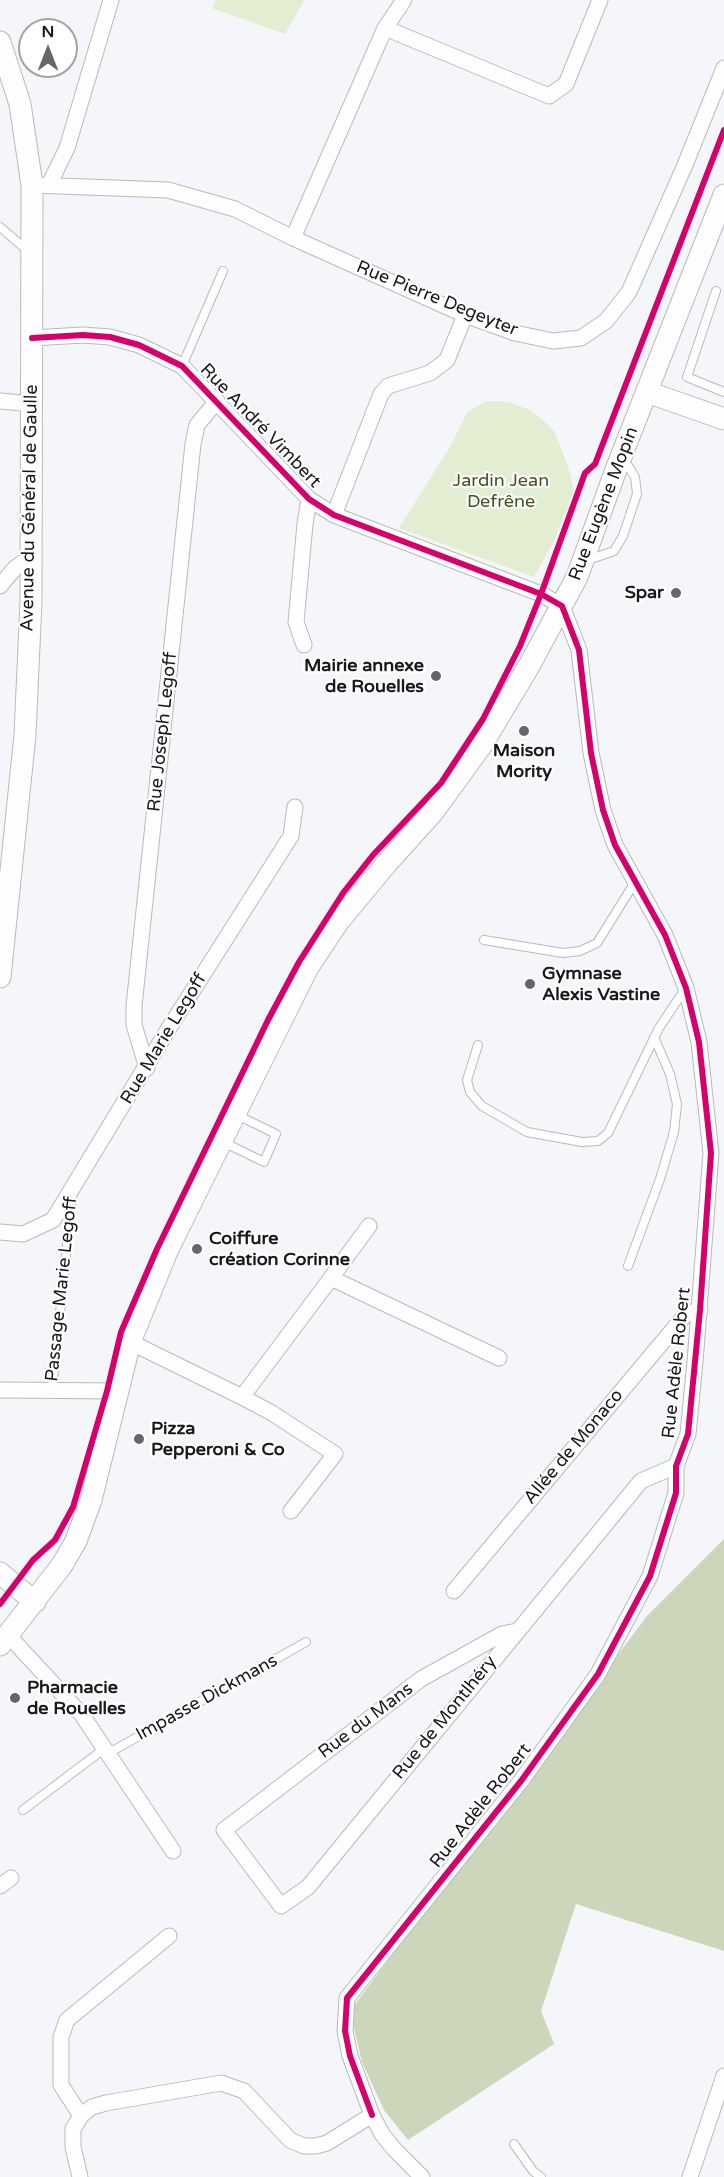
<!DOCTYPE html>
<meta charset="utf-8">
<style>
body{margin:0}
#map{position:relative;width:724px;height:2177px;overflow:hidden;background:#f5f6fa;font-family:"Varela Round",sans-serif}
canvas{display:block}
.north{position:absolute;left:18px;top:18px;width:60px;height:60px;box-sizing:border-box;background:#fff;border:2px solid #a3a3a5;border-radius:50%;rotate:0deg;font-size:16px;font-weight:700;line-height:24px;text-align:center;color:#18191d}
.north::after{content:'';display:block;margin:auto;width:21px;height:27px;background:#65666a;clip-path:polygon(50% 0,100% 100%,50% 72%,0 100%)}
</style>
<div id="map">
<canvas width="724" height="2177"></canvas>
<div class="north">N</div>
</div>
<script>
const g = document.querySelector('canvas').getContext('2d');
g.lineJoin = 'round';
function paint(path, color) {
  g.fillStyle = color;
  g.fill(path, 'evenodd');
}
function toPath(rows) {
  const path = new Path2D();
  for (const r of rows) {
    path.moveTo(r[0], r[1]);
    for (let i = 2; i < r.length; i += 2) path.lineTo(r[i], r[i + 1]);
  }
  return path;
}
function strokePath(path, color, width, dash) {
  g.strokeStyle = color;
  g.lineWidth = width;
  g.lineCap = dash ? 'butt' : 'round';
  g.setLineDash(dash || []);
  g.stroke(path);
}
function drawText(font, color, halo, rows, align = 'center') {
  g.font = font + ' "Varela Round",sans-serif';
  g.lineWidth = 4.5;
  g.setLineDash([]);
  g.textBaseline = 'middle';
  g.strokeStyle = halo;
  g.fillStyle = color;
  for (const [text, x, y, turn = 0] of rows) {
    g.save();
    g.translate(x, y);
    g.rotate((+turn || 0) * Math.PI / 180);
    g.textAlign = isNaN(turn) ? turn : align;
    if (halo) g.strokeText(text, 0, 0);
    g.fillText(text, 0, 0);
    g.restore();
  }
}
paint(toPath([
 [216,0,304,0,285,34,212,8],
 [487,401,508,402,530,410,545,422,554,431,568,466,574,490,554,541,534,577,399,528,451,445,468,411]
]), '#e2edd2');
paint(toPath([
 [724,1539,724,1951,576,1904,541,2011,554,2044,408,2140,384,2110,362,2062,350,2011,647,1616]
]), '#cbd6ba');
const lane = toPath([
 [0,227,29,252],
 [716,291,687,377,724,392],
 [182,366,223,271],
 [588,560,614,551,623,536,637,494,635,477,623,458],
 [484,940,563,953,580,951,597,943,635,882],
 [478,1045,467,1080,470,1092,482,1106,527,1132,582,1142,598,1141,608,1133,659,1028,685,989],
 [223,1142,264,1162,276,1134,235,1114],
 [628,1266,660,1179,674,1132,677,1104,670,1074,654,1037],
 [52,1390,72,1197],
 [107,1754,306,1642],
 [23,1810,104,1749],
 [514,2144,533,2171,541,2177]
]);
const street = toPath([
 [385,28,549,96,566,84,600,0],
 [32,185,168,190,235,209,293,238,465,315,515,333,553,341,581,338,606,321,629,292,685,165,724,68],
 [49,185,67,148,111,0],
 [293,238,385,28,404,0],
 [32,338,83,335,110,337,139,345,182,366,309,499,334,515,541,594,562,606,579,650,591,753,603,810,615,845,665,935,686,988,699,1042,711,1153,695,1362,688,1434,676,1466,676,1493,650,1576,598,1674,521,1781,347,1998,345,2031,350,2056,372,2115,382,2134,394,2149,422,2177],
 [0,401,32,404],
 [334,515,381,394,388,386,430,373,447,360,465,315],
 [0,586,15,568,31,557],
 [304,645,296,622,305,524,309,499],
 [147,1068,134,1025,134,1006,193,444,197,425,217,401],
 [0,1232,23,1234,53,1220,169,1028,291,836,295,807],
 [331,1278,369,1226],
 [130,1342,242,1397,331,1278,499,1358],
 [0,1390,118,1391],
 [242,1397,272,1413,335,1454,291,1511],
 [454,1591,686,1314,700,1310],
 [517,1631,502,1634,421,1679,224,1830,281,1906,308,1887,641,1481,676,1466],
 [8,1635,82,1715,173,1851],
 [0,1886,11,1878],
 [81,2116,61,2085,61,2037,67,2020,169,1936],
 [80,2177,73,2147,73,2129,81,2116,92,2107,106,2103,221,2083,244,2091,290,2140,304,2146,316,2146,327,2143,372,2115],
 [690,2177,724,2076]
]);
const secondary = toPath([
 [0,42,20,104,32,185,31,601,25,735,0,977],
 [647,392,724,419],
 [0,1573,35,1602],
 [0,1645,62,1565,76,1541,91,1500,130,1342,168,1249,307,969,338,922,387,863,433,812,481,746,529,666,577,577,617,467,724,195]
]);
strokePath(lane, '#b8babe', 10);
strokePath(street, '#b8babe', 17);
strokePath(secondary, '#b8babe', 23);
strokePath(lane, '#fefefe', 8);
strokePath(street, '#fefefe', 15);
strokePath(secondary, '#fefefe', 21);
strokePath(toPath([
 [32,338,83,335,110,337,139,345,182,366,309,499,334,515,541,594,562,606,579,650,591,753,603,810,615,845,665,935,686,988,699,1042,711,1153,700,1310,688,1434,676,1466,676,1493,650,1576,598,1674,521,1781,347,1998,345,2031,350,2056,372,2115],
 [0,1604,33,1560,55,1540,73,1507,107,1391,121,1332,157,1249,268,1020,299,962,343,893,373,855,441,783,483,719,520,646,541,594,585,473,595,464,724,130]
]), '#d6006c', 6);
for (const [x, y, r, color] of [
 [676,593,6,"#65666a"],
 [436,676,6,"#65666a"],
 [524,731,6,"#65666a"],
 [530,984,6,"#65666a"],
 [197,1249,6,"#65666a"],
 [139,1439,6,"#65666a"],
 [15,1698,6,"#65666a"]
]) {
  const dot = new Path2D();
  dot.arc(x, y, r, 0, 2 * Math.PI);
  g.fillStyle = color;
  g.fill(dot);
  strokePath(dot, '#fff', 2);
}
drawText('18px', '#18191d', '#fff', [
 ["Rue Pierre Degeyter",437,299,22],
 ["Rue André Vimbert",260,426,46],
 ["Rue Eugène Mopin",604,504,-69],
 ["Avenue du Général de Gaulle",30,508,-89],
 ["Rue Joseph Legoff",163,732,-84],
 ["Rue Marie Legoff",164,1039,-59],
 ["Passage Marie Legoff",62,1289,-84],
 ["Rue Adèle Robert",677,1363,-84],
 ["Allée de Monaco",574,1447,-50],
 ["Impasse Dickmans",207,1698,-29],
 ["Rue de Montlhéry",445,1718,-51],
 ["Rue du Mans",366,1721,-37],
 ["Rue Adèle Robert",481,1806,-52]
]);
drawText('18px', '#43541a', '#fff', [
 ["Jardin Jean",501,481],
 ["Defrêne",501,502]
]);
drawText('bold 18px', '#18191d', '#fff', [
 ["Spar",664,593,"right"],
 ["Mairie annexe",424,666,"right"],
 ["de Rouelles",424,687,"right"],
 ["Maison",524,751,"center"],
 ["Mority",524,772,"center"],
 ["Gymnase",542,974],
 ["Alexis Vastine",542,995],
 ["Coiffure",209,1239],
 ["création Corinne",209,1260],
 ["Pizza",151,1429],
 ["Pepperoni & Co",151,1450],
 ["Pharmacie",27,1688],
 ["de Rouelles",27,1709]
], 'left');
</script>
